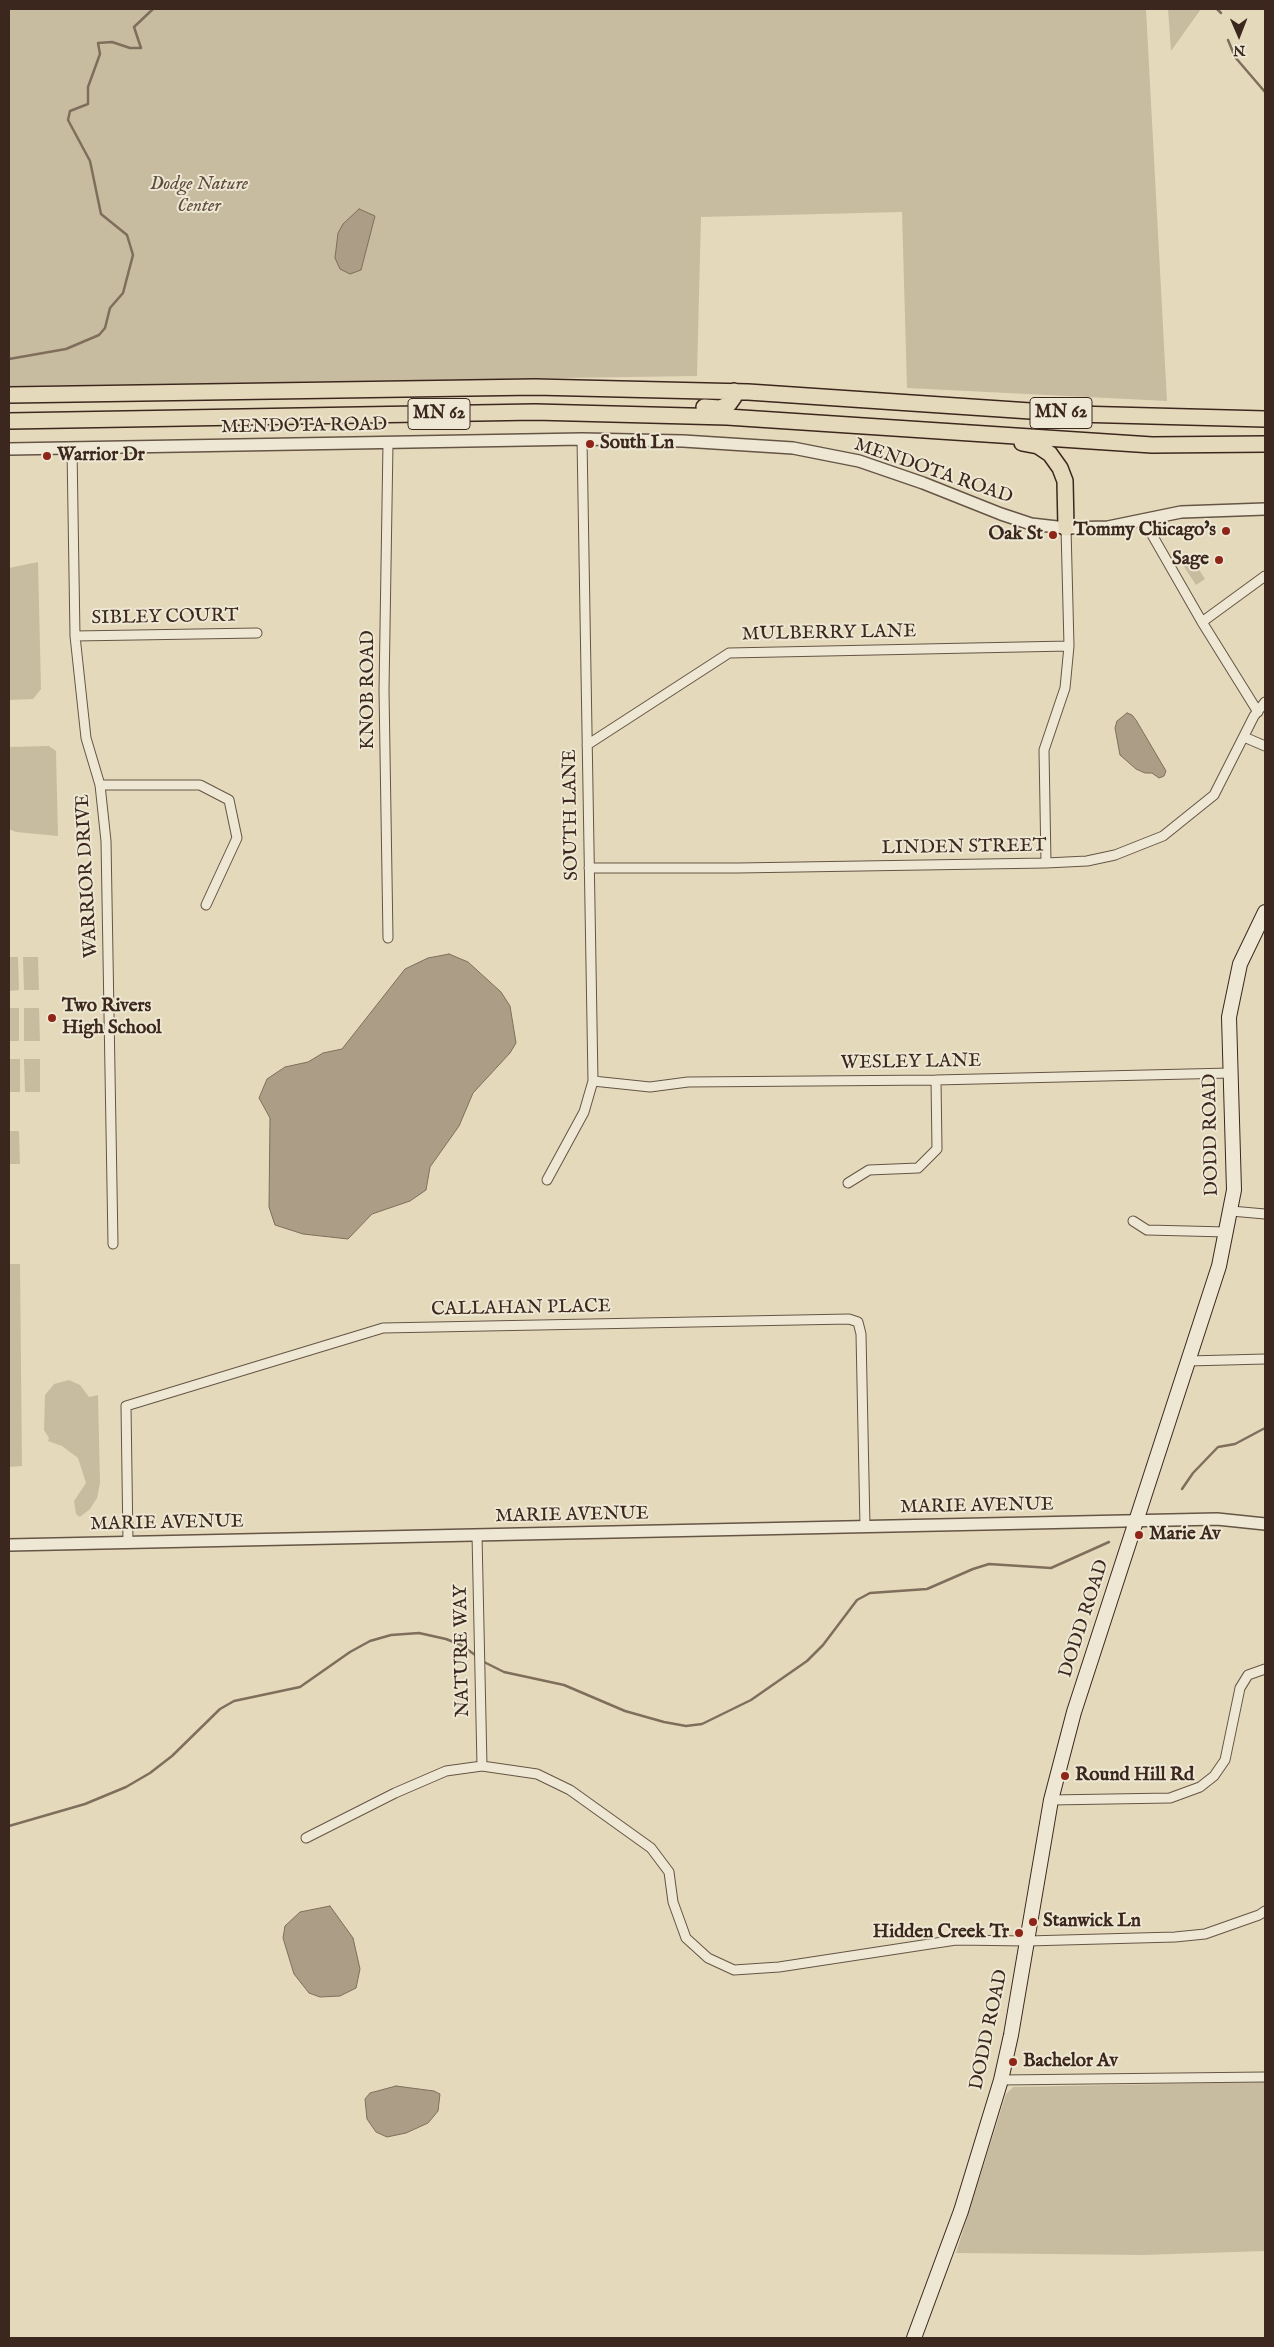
<!DOCTYPE html>
<style>
body{margin:0}
#map{position:relative;width:1274px;height:2347px;overflow:hidden;background:#e4dabb;font-family:"IM FELL English",serif}
canvas{display:block}
.frame{position:absolute;inset:0;border:10px solid #3c271e;pointer-events:none}
.north{position:absolute;left:1214px;top:10px;width:50px;height:50px;-webkit-text-stroke:4px #ede7d3;paint-order:stroke;rotate:179deg;font-size:14px;font-weight:700;line-height:20px;text-align:center;color:#3c271e}
.north::after{content:'';display:block;margin:auto;width:18px;height:22px;background:#3c271e;clip-path:polygon(50% 0,100% 100%,50% 72%,0 100%)}
</style>
<div id="map">
<canvas width="1274" height="2347"></canvas>
<div class="frame"></div>
<div class="north">N</div>
</div>
<script>
const g = document.querySelector('canvas').getContext('2d');
g.lineJoin = 'round';
function paint(path, color) {
  g.fillStyle = color;
  g.fill(path, 'evenodd');
}
function toPath(rows) {
  const path = new Path2D();
  for (const r of rows) {
    path.moveTo(r[0], r[1]);
    for (let i = 2; i < r.length; i += 2) path.lineTo(r[i], r[i + 1]);
  }
  return path;
}
function strokePath(path, color, width, dash) {
  g.strokeStyle = color;
  g.lineWidth = width;
  g.lineCap = dash ? 'butt' : 'round';
  g.setLineDash(dash || []);
  g.stroke(path);
}
function drawText(font, color, halo, rows, align = 'center') {
  g.font = font + ' "IM FELL English",serif';
  g.lineWidth = 4;
  g.setLineDash([]);
  g.textBaseline = 'middle';
  g.strokeStyle = halo;
  g.fillStyle = color;
  for (const [text, x, y, turn = 0] of rows) {
    g.save();
    g.translate(x, y);
    g.rotate((+turn || 0) * Math.PI / 180);
    g.textAlign = isNaN(turn) ? turn : align;
    if (halo) g.strokeText(text, 0, 0);
    g.fillText(text, 0, 0);
    g.restore();
  }
}
paint(toPath([
 [9,9,1146,9,1167,401,907,388,902,212,701,217,697,376,9,386],
 [1168,9,1201,9,1171,51],
 [1192,559,1205,579,1196,585,1183,565],
 [38,562,41,689,33,699,9,700,9,568],
 [49,746,56,751,58,836,16,832,9,829,9,747],
 [9,957,18,957,19,990,9,991],
 [23,957,38,957,39,990,24,990],
 [9,1008,19,1008,19,1041,9,1041],
 [24,1008,39,1008,40,1041,24,1041],
 [9,1059,20,1059,20,1092,9,1092],
 [24,1059,40,1059,40,1092,25,1092],
 [9,1131,19,1131,20,1164,9,1164],
 [9,1264,20,1264,22,1466,9,1467],
 [69,1380,80,1385,89,1397,98,1395,100,1483,97,1498,90,1509,80,1517,76,1514,74,1501,86,1483,78,1458,62,1446,48,1441,49,1438,44,1430,45,1395,54,1384],
 [1265,2082,1265,2251,1143,2255,956,2253,1006,2094,1013,2087]
]), '#c7bca0');
const water = toPath([
 [359,209,375,216,361,270,350,274,340,269,335,258,338,233,343,224,359,209],
 [1127,713,1132,715,1136,720,1166,771,1164,776,1159,778,1152,773,1145,773,1136,769,1120,755,1115,728,1117,721,1127,713],
 [449,954,468,962,501,992,510,1006,516,1043,510,1053,473,1093,459,1126,430,1167,426,1190,410,1201,372,1214,348,1239,303,1234,275,1225,269,1207,270,1118,259,1098,267,1079,285,1067,308,1062,323,1053,342,1049,405,969,428,958,449,954],
 [330,1906,353,1938,360,1969,356,1988,340,1996,320,1997,309,1993,294,1974,283,1938,285,1926,300,1912,330,1906],
 [396,2086,434,2091,440,2094,438,2111,428,2123,406,2133,387,2137,376,2132,367,2119,365,2099,370,2093,396,2086]
]);
paint(water, '#ab9d86');
strokePath(water, '#7f6e5c', 1);
strokePath(toPath([
 [1217,9,1221,13],
 [1228,40,1235,57,1265,92],
 [9,359,66,349,99,335,105,328,110,308,123,293,133,255,127,235,101,214,90,161,68,120,70,111,88,104,88,87,100,54,98,43,112,42,130,48,141,48,134,27,153,9],
 [1182,1489,1193,1473,1218,1447,1235,1444,1265,1428],
 [482,1661,504,1672,564,1685,625,1711,664,1722,686,1726,702,1724,751,1700,807,1661,823,1645,857,1600,870,1593,927,1589,973,1569,989,1564,1051,1568,1109,1542],
 [9,1826,85,1804,126,1787,150,1773,172,1756,220,1709,234,1701,300,1687,350,1652,370,1641,391,1635,419,1633,446,1639,461,1645,478,1657]
]), '#7f6e5c', 2.5);
const minor = toPath([
 [72,449,75,636,86,738,100,785,106,841,113,1244],
 [1143,519,1202,622,1258,712],
 [1202,622,1265,576],
 [75,636,257,633],
 [1244,737,1265,746],
 [587,745,729,653,1069,646],
 [100,785,200,785,229,800,237,838,206,905],
 [1046,863,1044,750,1065,688,1069,646,1066,528],
 [589,868,738,868,1046,863,1087,861,1115,855,1163,836,1214,795,1254,716,1265,702],
 [388,938,384,690,388,443],
 [593,1081,650,1087,688,1082,936,1080,1230,1073],
 [547,1180,584,1112,593,1081,582,439],
 [848,1183,869,1170,918,1168,937,1149,936,1080],
 [1231,1211,1265,1214],
 [1133,1221,1147,1230,1227,1232],
 [1188,1361,1265,1359],
 [477,1535,482,1766],
 [128,1543,126,1406,383,1328,849,1319,858,1322,861,1334,865,1527],
 [1051,1800,1170,1798,1200,1787,1214,1776,1225,1760,1240,1688,1248,1675,1265,1669],
 [306,1838,395,1793,446,1771,482,1766,537,1774,570,1790,651,1848,669,1872,673,1902,686,1938,708,1958,734,1970,779,1967,956,1940,1027,1941,1175,1937,1205,1934,1259,1915,1265,1911],
 [1001,2080,1265,2077]
]);
const tertiary = toPath([
 [9,449,582,439,683,441,793,448,859,461,923,483,1001,514,1031,524,1066,528,1108,527,1181,512,1265,509],
 [9,1545,1217,1519,1265,1524]
]);
const secondary = toPath([
 [914,2338,961,2211,1001,2080,1011,2035,1051,1800,1074,1712,1219,1266,1234,1190,1229,1017,1240,964,1265,912]
]);
const trunk = toPath([
 [9,395,535,387,748,392,1075,414,1265,419],
 [704,407,720,408,729,404,734,397,734,391],
 [9,421,535,412,727,417,1152,445,1265,444],
 [1022,443,1038,446,1050,454,1060,468,1065,481,1066,528]
]);
strokePath(minor, '#665445', 11);
strokePath(tertiary, '#665445', 14);
strokePath(secondary, '#3c271e', 16);
strokePath(trunk, '#3c271e', 18);
strokePath(minor, '#ede7d3', 9);
strokePath(tertiary, '#ede7d3', 11);
strokePath(secondary, '#ede7d3', 14);
strokePath(trunk, '#e4dabb', 15);
for (const [x, y, r, color] of [
 [590,444,5,"#8f2418"],
 [47,456,5,"#8f2418"],
 [1226,531,5,"#8f2418"],
 [1053,535,5,"#8f2418"],
 [1219,560,5,"#8f2418"],
 [52,1018,5,"#8f2418"],
 [1139,1535,5,"#8f2418"],
 [1065,1776,5,"#8f2418"],
 [1033,1922,5,"#8f2418"],
 [1019,1933,5,"#8f2418"],
 [1013,2062,5,"#8f2418"]
]) {
  const dot = new Path2D();
  dot.arc(x, y, r, 0, 2 * Math.PI);
  g.fillStyle = color;
  g.fill(dot);
  strokePath(dot, '#ede7d3', 2);
}
for (const [x, y, w] of [
 [1061,413,62],
 [439,414,62]
]) {
  const box = new Path2D();
  box.roundRect(x - w / 2, y - 15.5, w, 31, 4);
  g.fillStyle = '#ede7d3';
  g.fill(box);
  strokePath(box, '#3c271e', 1);
}
drawText('bold 18px', '#3c271e', null, [
 ["MN 62",1061,413],
 ["MN 62",439,414]
]);
drawText('italic 19px', '#5f4c3e', '#ede7d3', [
 ["Dodge Nature",199,185],
 ["Center",199,207]
]);
drawText('19px', '#3c271e', '#ede7d3', [
 ["MENDOTA ROAD",304,427,-1],
 ["MENDOTA ROAD",933,472,19],
 ["SIBLEY COURT",165,618,-1],
 ["MULBERRY LANE",829,634,-1],
 ["KNOB ROAD",369,690,-90],
 ["SOUTH LANE",572,815,-91],
 ["LINDEN STREET",964,848,-1],
 ["WARRIOR DRIVE",88,876,-93],
 ["WESLEY LANE",911,1063,-1],
 ["DODD ROAD",1212,1135,-91],
 ["CALLAHAN PLACE",521,1309,-1],
 ["MARIE AVENUE",977,1507,-1],
 ["MARIE AVENUE",572,1516,-1],
 ["MARIE AVENUE",167,1524,-1],
 ["DODD ROAD",1085,1619,-72],
 ["NATURE WAY",463,1651,-91],
 ["DODD ROAD",990,2030,-78]
]);
drawText('bold 19px', '#3c271e', '#ede7d3', [
 ["South Ln",600,444],
 ["Warrior Dr",57,456],
 ["Tommy Chicago's",1216,531,"right"],
 ["Oak St",1043,535,"right"],
 ["Sage",1209,560,"right"],
 ["Two Rivers",62,1007],
 ["High School",62,1029],
 ["Marie Av",1149,1535],
 ["Round Hill Rd",1075,1776],
 ["Stanwick Ln",1043,1922],
 ["Hidden Creek Tr",1009,1933,"right"],
 ["Bachelor Av",1023,2062]
], 'left');
</script>
